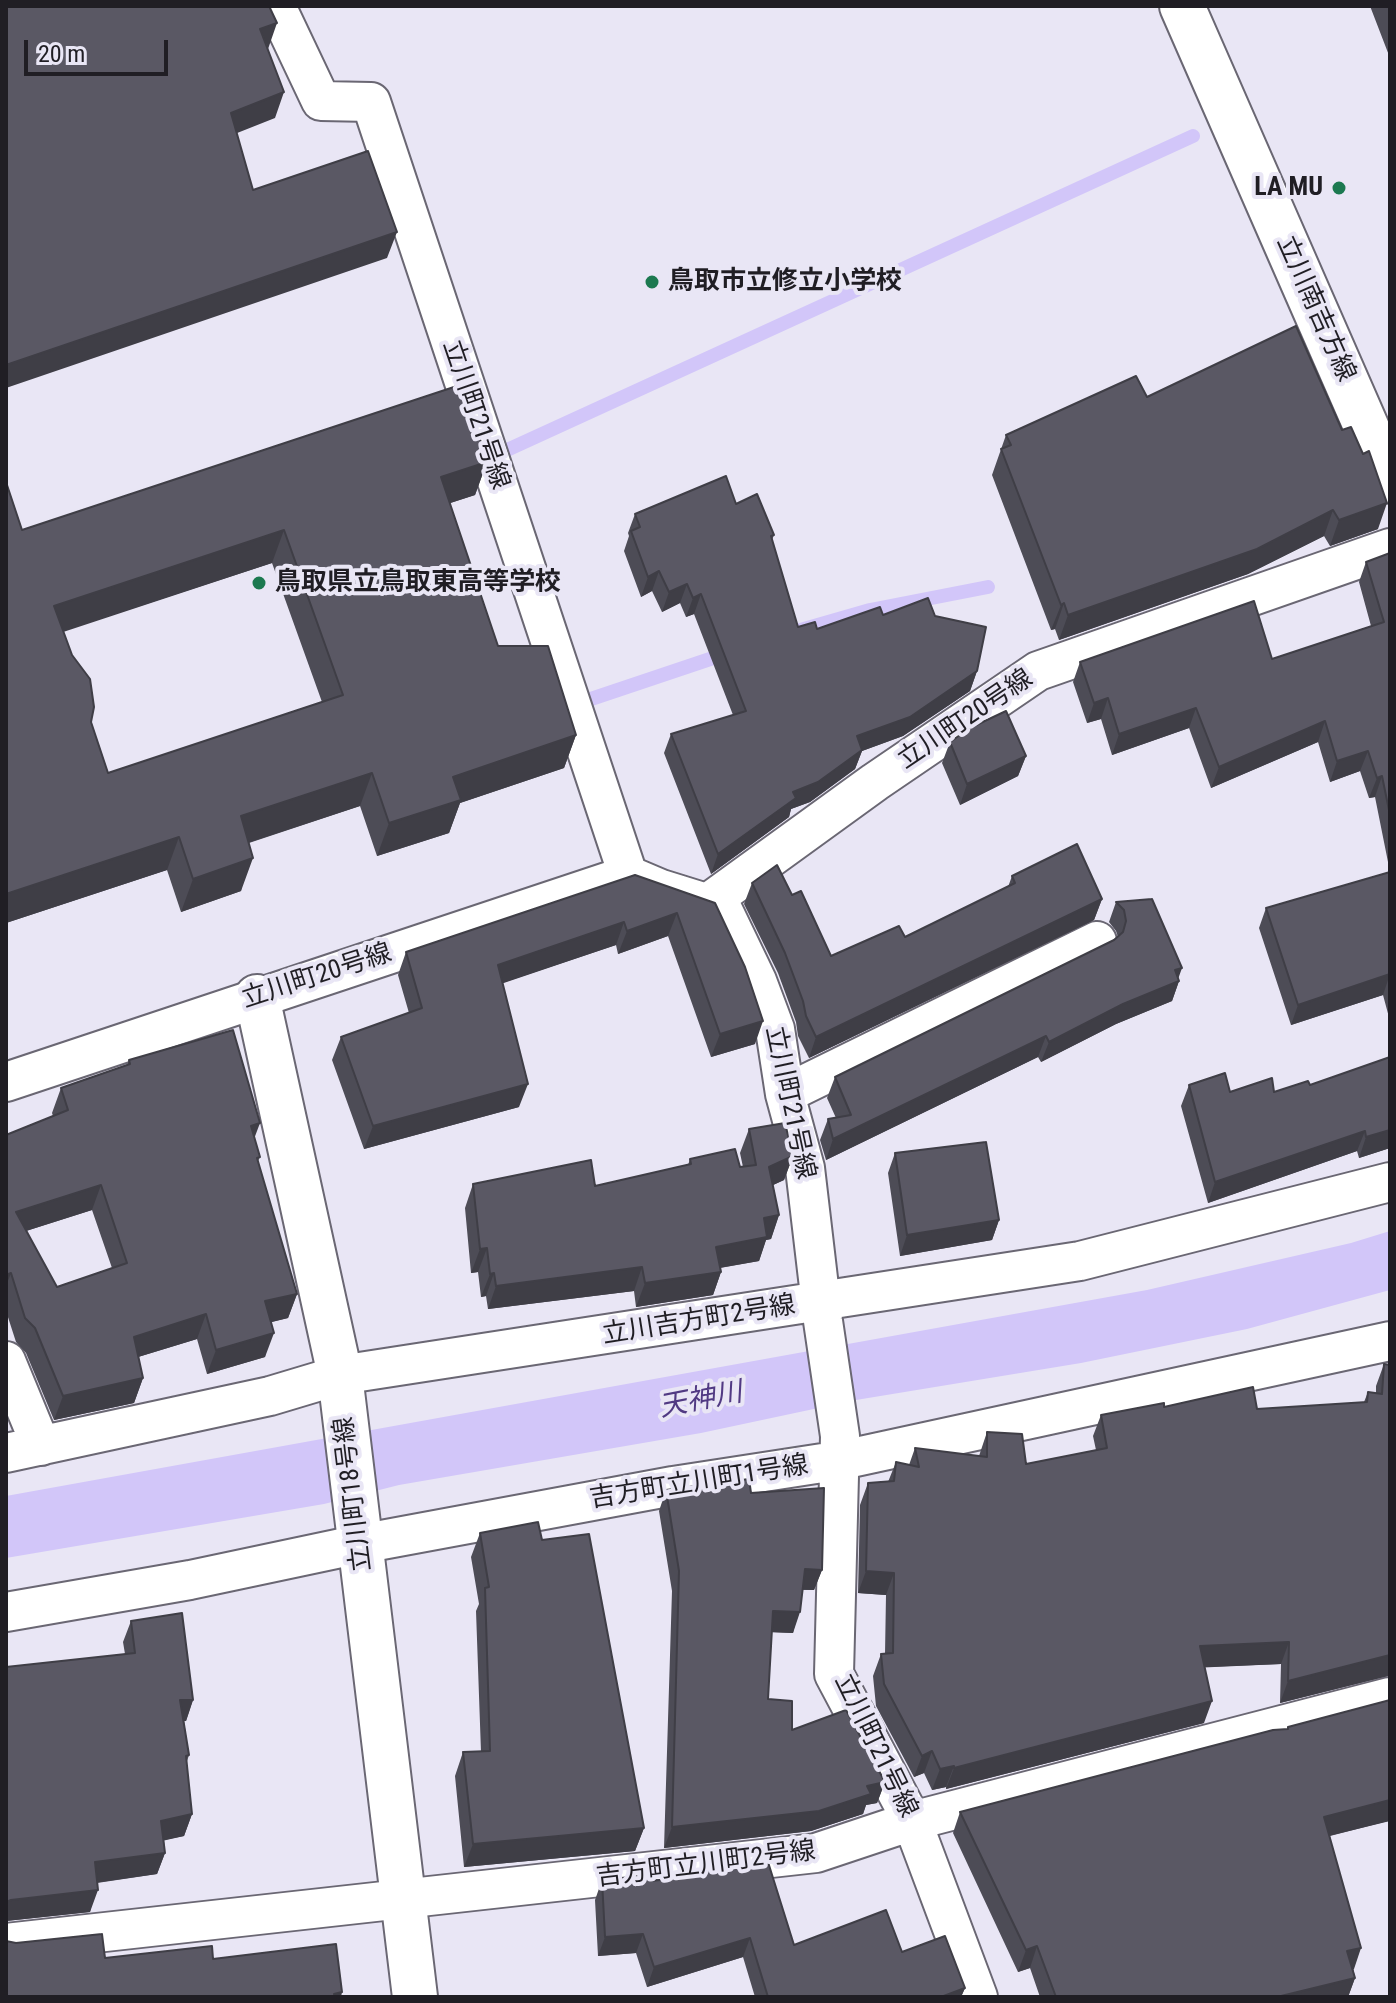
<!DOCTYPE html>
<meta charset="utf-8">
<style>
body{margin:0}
#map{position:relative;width:1396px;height:2003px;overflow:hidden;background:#e9e6f5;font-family:"Roboto Condensed",sans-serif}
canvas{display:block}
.frame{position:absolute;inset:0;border:8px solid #201e24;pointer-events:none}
.scale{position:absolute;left:24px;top:40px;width:144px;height:36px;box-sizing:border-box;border:4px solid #201e24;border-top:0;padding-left:10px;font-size:24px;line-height:28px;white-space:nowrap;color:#201e24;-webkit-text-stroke:6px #e9e6f5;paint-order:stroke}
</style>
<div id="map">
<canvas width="1396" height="2003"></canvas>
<div class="frame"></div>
<div class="scale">20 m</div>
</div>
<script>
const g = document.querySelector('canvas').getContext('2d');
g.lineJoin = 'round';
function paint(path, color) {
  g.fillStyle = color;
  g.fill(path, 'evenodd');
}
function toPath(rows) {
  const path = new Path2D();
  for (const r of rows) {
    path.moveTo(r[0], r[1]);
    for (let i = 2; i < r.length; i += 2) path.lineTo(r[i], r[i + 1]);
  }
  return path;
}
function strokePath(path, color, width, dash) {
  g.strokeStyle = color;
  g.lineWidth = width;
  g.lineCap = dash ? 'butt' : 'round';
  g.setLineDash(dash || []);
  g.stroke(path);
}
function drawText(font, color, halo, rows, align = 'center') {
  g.font = font + ' "Roboto Condensed","Noto Sans JP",sans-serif';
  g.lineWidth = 8;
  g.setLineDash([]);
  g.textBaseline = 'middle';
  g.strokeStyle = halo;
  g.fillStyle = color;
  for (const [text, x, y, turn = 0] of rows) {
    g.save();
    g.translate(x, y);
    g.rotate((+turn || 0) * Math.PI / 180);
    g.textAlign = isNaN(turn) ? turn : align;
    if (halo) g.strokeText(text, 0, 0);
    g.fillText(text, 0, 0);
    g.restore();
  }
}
paint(toPath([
 [1390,1231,1390,1290,1247,1329,1081,1363,856,1400,701,1433,399,1485,324,1504,6,1558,6,1496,1147,1290,1351,1243]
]), '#d2c6f9');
strokePath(toPath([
 [507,450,1193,136],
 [797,631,870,610,988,587],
 [588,700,728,653]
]), '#d2c6f9', 14);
const street = toPath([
 [276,6,321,101,371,102,628,875],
 [628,875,661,889,722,908,757,981,775,1029,785,1094,805,1168,823,1321,840,1436,834,1674,912,1821,978,1997],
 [708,903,875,782,1038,671,1390,548],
 [6,1082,628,875],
 [785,1094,1097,941],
 [6,1361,41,1446],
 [6,1453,270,1396,340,1375,1080,1261,1390,1182],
 [6,1612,190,1580,360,1544,673,1486,842,1460,1390,1341],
 [6,1943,816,1853,912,1821,1390,1697]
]);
const secondary = toPath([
 [1182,6,1390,481],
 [257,997,340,1375,415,1997]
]);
strokePath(street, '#6a6773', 42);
strokePath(secondary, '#6a6773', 48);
strokePath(street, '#fff', 38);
strokePath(secondary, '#fff', 44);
paint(toPath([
 [1370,6,1390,6,1390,58],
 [1147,397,1378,529,1330,546,1324,536,1248,574,1059,640,1055,629,1051,630,992,475,1006,435],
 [487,462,475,495,450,503,498,646,576,735,564,768,460,803,449,833,377,856,360,806,249,843,241,891,181,912,167,870,6,923,22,530],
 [272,563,322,702,108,773,91,722,72,655,63,631],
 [736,504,774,535,772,540,798,627,817,629,883,615,935,616,977,671,970,691,903,736,862,751,855,769,810,802,791,809,789,817,711,874,664,753,671,734,733,715,694,614,686,617,680,603,662,612,652,591,641,597,624,551,629,536,628,533,635,514],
 [1390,553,1390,1021,1383,995,1291,1025,1259,928,1266,908,1390,872,1375,797,1369,798,1360,771,1330,782,1318,742,1211,788,1189,728,1112,755,1101,719,1087,723,1073,682,1080,662,1272,659,1371,626,1359,582,1366,562],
 [950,742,1026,756,1018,776,960,805,942,763],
 [1012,876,1102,899,1094,920,809,1058,798,1036,796,1022,778,973,744,904,752,883,792,895,831,956,905,937,1008,887],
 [1152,899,1179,981,1172,1001,1116,1024,1041,1062,1038,1057,826,1160,820,1140,828,1119,836,1118,827,1098,835,1077,1114,940,1118,937,1116,931,1109,922,1116,902],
 [715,903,755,1044,711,1057,668,936,618,954,616,945,502,983,519,1107,364,1149,332,1060,341,1037,409,1013,398,975,406,952],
 [129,1060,254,1137,260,1157,258,1161,297,1294,288,1318,271,1322,265,1357,207,1374,197,1339,138,1357,143,1378,134,1403,54,1420,26,1353,16,1342,6,1311,6,1135,53,1116,52,1113,61,1088,127,1065],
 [92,1210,112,1268,57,1287,26,1231],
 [1189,1085,1230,1092,1274,1092,1310,1085,1390,1148,1359,1158,1357,1151,1208,1203,1181,1106],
 [749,1129,793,1156,784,1180,773,1185,779,1215,771,1239,766,1240,759,1261,720,1268,721,1272,713,1295,636,1307,634,1291,488,1309,486,1296,481,1297,478,1272,471,1273,465,1208,473,1184,595,1186,688,1165,690,1159,743,1167,740,1153],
 [895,1153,999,1220,992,1240,900,1256,888,1173],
 [1384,1364,1388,1676,1280,1703,1281,1664,1205,1667,1204,1723,946,1789,946,1787,932,1790,924,1773,914,1777,876,1706,873,1676,881,1654,885,1654,886,1595,858,1593,860,1505,868,1483,888,1482,896,1462,909,1465,915,1448,979,1456,987,1432,1026,1464,1096,1450,1093,1436,1101,1415,1164,1407,1257,1409,1364,1402,1368,1392,1376,1393,1376,1386],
 [666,1490,751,1493,822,1570,814,1590,803,1590,793,1633,772,1632,768,1699,792,1730,885,1782,877,1803,866,1805,863,1814,811,1831,664,1848,672,1591,659,1511],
 [480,1533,542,1540,644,1828,635,1851,464,1867,455,1776,463,1752,481,1752,476,1611,479,1604,471,1557],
 [131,1621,193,1700,186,1721,184,1721,189,1755,186,1764,192,1814,184,1836,164,1840,165,1853,157,1874,97,1883,90,1912,6,1921,6,1667,125,1654,123,1642],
 [1288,1727,1388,1821,1330,1836,1355,1978,1348,1997,1040,1997,1030,1968,1018,1972,953,1833,960,1812,1287,1729],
 [670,1873,794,1945,902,1952,965,1988,961,1997,755,1997,743,1957,647,1987,636,1953,598,1956,595,1900,602,1880,667,1879]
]), '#4d4c56');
paint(toPath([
 [277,23,268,49,260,29],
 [284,92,275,118,222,139,231,113],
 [397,232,387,258,6,388,6,365],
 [487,462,475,495,429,510,441,477],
 [1387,503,1378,529,1330,546,1339,520],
 [1333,510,1324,536,1248,574,1059,640,1068,615],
 [284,530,272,563,42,639,54,606],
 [659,571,652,591,641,597,648,577],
 [687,584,680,603,662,612,669,592],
 [701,594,694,614,686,617,693,598],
 [1064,603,1055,629,1051,630,1061,605],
 [977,671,970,691,903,736,862,751,855,769,810,802,791,809,789,817,711,874,718,854,793,792,857,736],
 [1108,698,1101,719,1087,723,1094,703],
 [1196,708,1189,728,1112,755,1119,734],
 [1325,721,1318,742,1211,788,1219,767],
 [576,735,564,768,460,803,449,833,377,856,389,823,453,777],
 [1368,751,1360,771,1330,782,1337,761],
 [1026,756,1018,776,960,805,967,784],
 [372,773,360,806,229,849,241,816],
 [1382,776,1375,797,1369,798,1377,778],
 [179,837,167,870,6,923,6,894],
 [253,858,241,891,181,912,193,879],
 [1102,899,1094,920,809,1058,816,1037],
 [677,913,668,936,618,954,627,931],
 [624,922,616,945,489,988,498,965],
 [1182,968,1177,982,1179,981,1172,1001,1116,1024,1041,1062,1049,1042,1175,970],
 [1390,974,1383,995,1291,1025,1298,1005],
 [763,1021,755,1044,711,1057,720,1034],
 [1046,1036,1038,1057,826,1160,833,1139],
 [528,1084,519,1107,364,1149,373,1126],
 [260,1123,251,1147,251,1126],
 [1390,1130,1390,1148,1359,1158,1366,1137],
 [1365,1131,1357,1151,1208,1203,1215,1182],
 [793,1156,784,1180,760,1191,769,1167],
 [101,1185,92,1210,7,1237,16,1212],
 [779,1215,771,1239,766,1240,759,1261,707,1270,716,1247,764,1218],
 [999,1220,992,1240,900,1256,907,1235],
 [487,1248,478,1272,471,1273,480,1249],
 [642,1267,634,1291,488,1309,496,1286],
 [721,1272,713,1295,636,1307,645,1283],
 [11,1273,6,1286,6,1275],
 [494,1273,486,1296,481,1297,490,1274],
 [297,1294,288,1318,256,1326,265,1301],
 [206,1314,197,1339,125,1361,134,1337],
 [274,1333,265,1357,207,1374,216,1350],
 [143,1378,134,1403,54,1420,63,1396],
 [805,1569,822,1570,814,1590,797,1589],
 [866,1571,894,1573,886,1595,858,1593],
 [773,1611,800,1612,793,1633,766,1632],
 [1289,1642,1281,1664,1192,1668,1200,1646],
 [1390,1655,1390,1670,1388,1676,1280,1703,1288,1681],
 [180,1700,193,1700,186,1721,172,1722],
 [1212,1701,1204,1723,946,1789,954,1768],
 [932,1751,924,1773,914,1777,922,1756],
 [954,1766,946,1787,932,1790,940,1769],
 [885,1782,877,1803,866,1805,863,1814,811,1831,664,1848,672,1827],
 [1390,1800,1390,1821,1316,1839,1324,1817],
 [192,1814,184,1836,153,1843,161,1821],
 [644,1828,635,1851,464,1867,473,1844],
 [165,1853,157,1874,87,1884,95,1862],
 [98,1890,90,1912,6,1921,6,1902,11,1900],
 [643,1934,636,1953,598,1956,605,1937],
 [750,1938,743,1957,647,1987,654,1967],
 [1037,1946,1030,1968,1018,1972,1026,1950],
 [1361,1948,1354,1969,1339,1973,1347,1951],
 [1355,1978,1348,1997,1277,1997],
 [965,1988,961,1997,941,1997],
 [342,1992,341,1997,333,1997,334,1994]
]), '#3f3e46');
const building = toPath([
 [6,6,269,6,277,23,260,29,284,92,231,113,253,190,368,151,397,232,6,365,6,6],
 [1296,326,1342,430,1351,427,1363,454,1369,451,1387,503,1339,520,1333,510,1257,549,1068,615,1064,603,1061,605,1001,449,1011,445,1006,435,1136,376,1147,397,1296,326],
 [463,384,487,462,441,477,498,646,548,646,576,735,453,777,461,800,389,823,372,773,241,816,253,858,193,879,179,837,6,894,6,482,22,530,463,384],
 [284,530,343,695,108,773,91,722,94,707,90,679,72,655,54,606,284,530],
 [726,476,736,504,757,494,774,535,771,536,798,627,815,622,817,629,880,607,883,615,928,598,935,616,986,627,977,671,910,717,857,736,862,750,818,782,793,792,796,798,718,854,671,734,746,711,701,594,693,598,687,584,669,592,659,571,648,577,631,531,640,527,635,514,726,476],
 [1390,553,1390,815,1382,776,1377,778,1368,751,1337,761,1325,721,1219,767,1196,708,1119,734,1108,698,1094,703,1080,662,1254,601,1272,659,1384,622,1366,562,1390,553],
 [1006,711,1026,756,967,784,950,742,970,728,1006,711],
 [1077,844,1102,899,816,1037,806,1016,803,1001,785,953,752,883,777,865,792,895,801,891,831,956,899,926,905,937,1015,883,1012,876,1077,844],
 [1390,872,1390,974,1298,1005,1266,908,1390,872],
 [635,875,715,903,745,967,763,1021,720,1034,677,913,627,931,624,922,498,965,528,1084,373,1126,341,1037,422,1008,406,952,635,875],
 [1152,899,1182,968,1175,970,1179,981,1123,1004,1049,1042,1046,1036,833,1139,828,1119,851,1115,835,1077,1114,940,1123,932,1126,921,1124,910,1116,902,1152,899],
 [233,1030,260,1123,251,1126,260,1157,257,1158,297,1294,265,1301,274,1333,216,1350,206,1314,134,1337,143,1378,63,1396,35,1328,25,1318,11,1273,6,1275,6,1135,68,1110,61,1088,130,1064,129,1060,233,1030],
 [101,1185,127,1263,57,1287,16,1212,101,1185],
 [1390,1057,1390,1130,1366,1137,1365,1131,1215,1182,1189,1085,1225,1073,1230,1092,1272,1078,1274,1092,1308,1081,1310,1085,1390,1057],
 [785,1123,793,1156,769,1167,779,1215,764,1218,767,1237,716,1247,721,1272,645,1283,642,1267,496,1286,494,1273,490,1274,487,1248,480,1249,473,1184,591,1160,595,1186,691,1164,690,1159,735,1149,740,1167,756,1165,749,1129,785,1123],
 [986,1142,999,1220,907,1235,895,1153,986,1142],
 [1384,1364,1390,1365,1390,1655,1288,1681,1289,1642,1200,1646,1212,1701,954,1768,954,1766,940,1769,932,1751,922,1756,884,1684,881,1654,893,1653,894,1573,866,1571,868,1483,894,1481,896,1462,919,1467,915,1448,987,1457,987,1432,1022,1434,1026,1464,1107,1448,1101,1415,1164,1403,1164,1407,1253,1387,1257,1409,1367,1402,1368,1392,1382,1394,1384,1364],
 [749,1479,751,1493,824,1488,822,1570,805,1569,800,1612,773,1611,768,1699,792,1701,792,1730,846,1710,885,1782,867,1786,871,1794,819,1811,672,1827,679,1571,666,1490,749,1479],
 [538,1522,542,1540,589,1534,644,1828,473,1844,463,1752,490,1751,485,1588,489,1587,480,1533,538,1522],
 [182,1613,193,1700,180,1700,189,1755,186,1756,192,1814,161,1821,165,1853,95,1862,98,1890,11,1900,6,1902,6,1667,135,1653,131,1621,182,1613],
 [1390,1700,1390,1800,1324,1817,1361,1948,1347,1951,1355,1978,1277,1997,1056,1997,1037,1946,1026,1950,960,1812,1273,1730,1288,1729,1288,1727,1390,1700],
 [768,1862,794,1945,886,1910,902,1952,945,1936,965,1988,941,1997,768,1997,750,1938,654,1967,643,1934,605,1937,602,1880,650,1875,651,1881,669,1879,670,1873,768,1862],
 [102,1934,105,1958,212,1946,213,1959,336,1944,342,1992,334,1994,335,1997,6,1997,6,1941,16,1943,102,1934]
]);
paint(building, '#5a5864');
strokePath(building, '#3f3e46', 2);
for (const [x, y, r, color] of [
 [1339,188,8,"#1c7950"],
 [652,282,8,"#1c7950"],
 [259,583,8,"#1c7950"]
]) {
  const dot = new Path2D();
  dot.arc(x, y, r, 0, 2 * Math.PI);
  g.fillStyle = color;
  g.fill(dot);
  strokePath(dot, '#e9e6f5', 3);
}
drawText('bold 26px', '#201e24', '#e9e6f5', [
 ["LA MU",1323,188,"right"],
 ["鳥取市立修立小学校",668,282],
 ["鳥取県立鳥取東高等学校",275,583]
], 'left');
drawText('26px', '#201e24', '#e9e6f5', [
 ["立川南吉方線",1315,309,66],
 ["立川町21号線",475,415,71],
 ["立川町20号線",966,720,-34],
 ["立川町20号線",317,977,-18],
 ["立川町21号線",789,1103,78],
 ["立川吉方町2号線",699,1321,-9],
 ["吉方町立川町1号線",699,1483,-9],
 ["立川町18号線",354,1494,-97],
 ["立川町21号線",875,1746,64],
 ["吉方町立川町2号線",706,1865,-7]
]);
drawText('italic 28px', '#513a83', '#e9e6f5', [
 ["天神川",701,1401,-11]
]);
</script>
